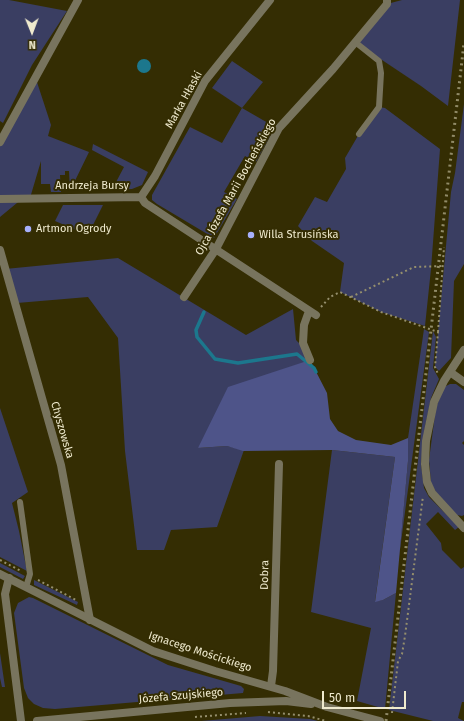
<!DOCTYPE html>
<meta charset="utf-8">
<style>
body{margin:0}
#map{position:relative;width:464px;height:721px;overflow:hidden;background:#342d03;font-family:"Fira Sans",sans-serif}
canvas{display:block}
.north{position:absolute;left:12px;top:12px;width:40px;height:40px;-webkit-text-stroke:3px #342d03;paint-order:stroke;rotate:179deg;font-size:11px;font-weight:700;line-height:16px;text-align:center;color:#efeace}
.north::after{content:'';display:block;margin:auto;width:14px;height:18px;background:#efeace;clip-path:polygon(50% 0,100% 100%,50% 72%,0 100%)}
.scale{position:absolute;left:322px;top:691px;width:84px;height:18px;box-sizing:border-box;border:2px solid #efeace;border-top:0;padding-left:5px;font-size:12px;line-height:14px;white-space:nowrap;color:#efeace;-webkit-text-stroke:3px #342d03;paint-order:stroke}
</style>
<div id="map">
<canvas width="464" height="721"></canvas>
<div class="north">N</div>
<div class="scale">50 m</div>
</div>
<script>
const g = document.querySelector('canvas').getContext('2d');
g.lineJoin = 'round';
function paint(path, color) {
  g.fillStyle = color;
  g.fill(path, 'evenodd');
}
function toPath(rows) {
  const path = new Path2D();
  for (const r of rows) {
    if (r.length === 3) {
      path.moveTo(r[0] + r[2], r[1]);
      path.arc(r[0], r[1], r[2], 0, 2 * Math.PI);
      continue;
    }
    path.moveTo(r[0], r[1]);
    for (let i = 2; i < r.length; i += 2) path.lineTo(r[i], r[i + 1]);
  }
  return path;
}
function strokePath(path, color, width, dash) {
  g.strokeStyle = color;
  g.lineWidth = width;
  g.lineCap = dash ? 'butt' : 'round';
  g.setLineDash(dash || []);
  g.stroke(path);
}
function drawText(font, color, halo, rows, align = 'center') {
  g.font = font + ' "Fira Sans",sans-serif';
  g.lineWidth = 4;
  g.setLineDash([]);
  g.textBaseline = 'middle';
  g.strokeStyle = halo;
  g.fillStyle = color;
  for (const [text, x, y, turn = 0] of rows) {
    g.save();
    g.translate(x, y);
    g.rotate((+turn || 0) * Math.PI / 180);
    g.textAlign = isNaN(turn) ? turn : align;
    if (halo) g.strokeText(text, 0, 0);
    g.fillText(text, 0, 0);
    g.restore();
  }
}
paint(toPath([
 [0,0,9,0,67,11,32,65,3,123,0,121],
 [402,0,460,0,448,106,421,86,355,42,387,4],
 [232,61,263,82,242,108,275,127,256,162,245,156,224,192,237,199,214,238,157,204,152,200,152,195,190,127,222,143,242,108,212,88],
 [35,76,51,125,48,136,89,152,70,191,69,171,65,171,65,175,60,175,61,192,51,192,50,184,41,184,41,161,30,198,23,198,0,217,0,142],
 [464,104,464,264,454,281,451,358,439,371,435,367,438,332,451,192,455,173],
 [379,107,385,108,440,149,431,269,425,326,381,312,340,292,344,263,312,241,298,226,315,197,327,202,346,169,345,158,359,134],
 [93,144,148,172,142,185,132,189,104,190,105,186,115,184,124,167,92,150],
 [63,205,103,205,88,235,55,221],
 [118,258,246,335,293,309,296,340,301,345,310,360,198,448,227,446,244,450,217,527,171,530,164,550,137,550,125,451,118,338,88,297,17,303,5,269],
 [424,329,429,332,399,557,408,461,408,438],
 [433,331,436,337,433,368,439,379,431,398,425,427,421,464,424,488,429,497,459,527,455,530,438,512,426,524,441,543,442,550,461,569,464,567,464,702,462,702,458,718,464,721,433,721,389,710],
 [450,384,456,384,464,390,464,441,462,443,464,445,464,515,462,516,457,515,438,496,431,483,429,460,436,407,444,387],
 [0,408,28,492,12,503,19,531,27,571,0,557],
 [332,450,395,457,375,601,383,600,396,593,385,709,357,701,371,628,311,612],
 [0,563,25,576,23,579,0,567],
 [34,580,78,602,77,605,34,585],
 [29,597,33,598,168,665,241,686,244,689,243,693,55,709,43,708,34,704,28,698,24,688,14,613,18,603],
 [0,653,5,687,2,687,0,678],
 [260,716,310,719,318,721,201,721]
]), '#3a3e62');
paint(toPath([
 [310,360,327,393,330,419,338,431,356,440,391,445,408,438,408,461,396,593,383,600,375,602,395,457,332,450,243,451,227,446,198,448,228,387]
]), '#4e5489');
paint(toPath([
 [144,66,7]
]), '#1c778d');
strokePath(toPath([
 [204,312,196,330,197,337,215,359,238,363,297,354,314,368,316,372]
]), '#1c778d', 3.5);
strokePath(toPath([
 [351,297,414,267,443,266],
 [321,307,330,297,340,292,381,312,438,332,435,367,438,374],
 [438,332,444,247],
 [0,560,21,571],
 [38,580,76,600],
 [268,712,308,716,326,721],
 [392,713,398,661,402,654,405,636,423,496],
 [195,717,246,713]
]), '#958f6d', 2, [2, 3]);
strokePath(toPath([
 [355,42,379,61,381,73,379,107,359,134],
 [20,502,30,574,26,587]
]), '#78745e', 6);
strokePath(toPath([
 [0,142,78,0],
 [141,197,155,176,205,81,270,0],
 [0,199,141,197,145,203,316,315],
 [0,250,61,465,90,620],
 [184,297,216,249,279,128,333,69,387,4,387,0],
 [309,311,304,325,303,343,310,360],
 [464,350,444,381,434,402,426,441,425,464,427,482,432,493,464,528],
 [450,372,464,382],
 [9,578,5,594,21,721],
 [271,686,273,671,279,464]
]), '#78745e', 8);
strokePath(toPath([
 [0,574,153,651,215,671,285,691,327,707,380,721],
 [37,721,230,703,286,701,311,704]
]), '#78745e', 8);
strokePath(toPath([
 [386,721,464,43]
]), '#918b68', 3, [2, 4]);
for (const [x, y, r, color] of [
 [28,229,4,"#a7b0fc"],
 [251,235,4,"#a7b0fc"]
]) {
  const dot = new Path2D();
  dot.arc(x, y, r, 0, 2 * Math.PI);
  g.fillStyle = color;
  g.fill(dot);
  strokePath(dot, '#342d03', 1.5);
}
drawText('11px', '#efeace', '#342d03', [
 ["Marka Hłaski",184,100,-61],
 ["Andrzeja Bursy",92,186],
 ["Ojca Józefa Marii Bocheńskiego",236,187,-61],
 ["Chyszowska",62,430,74],
 ["Dobra",265,575,-89],
 ["Ignacego Mościckiego",200,652,18],
 ["Józefa Szujskiego",181,696,-5]
]);
drawText('11px', '#efeace', '#342d03', [
 ["Artmon Ogrody",36,229],
 ["Willa Strusińska",259,235]
], 'left');
</script>
